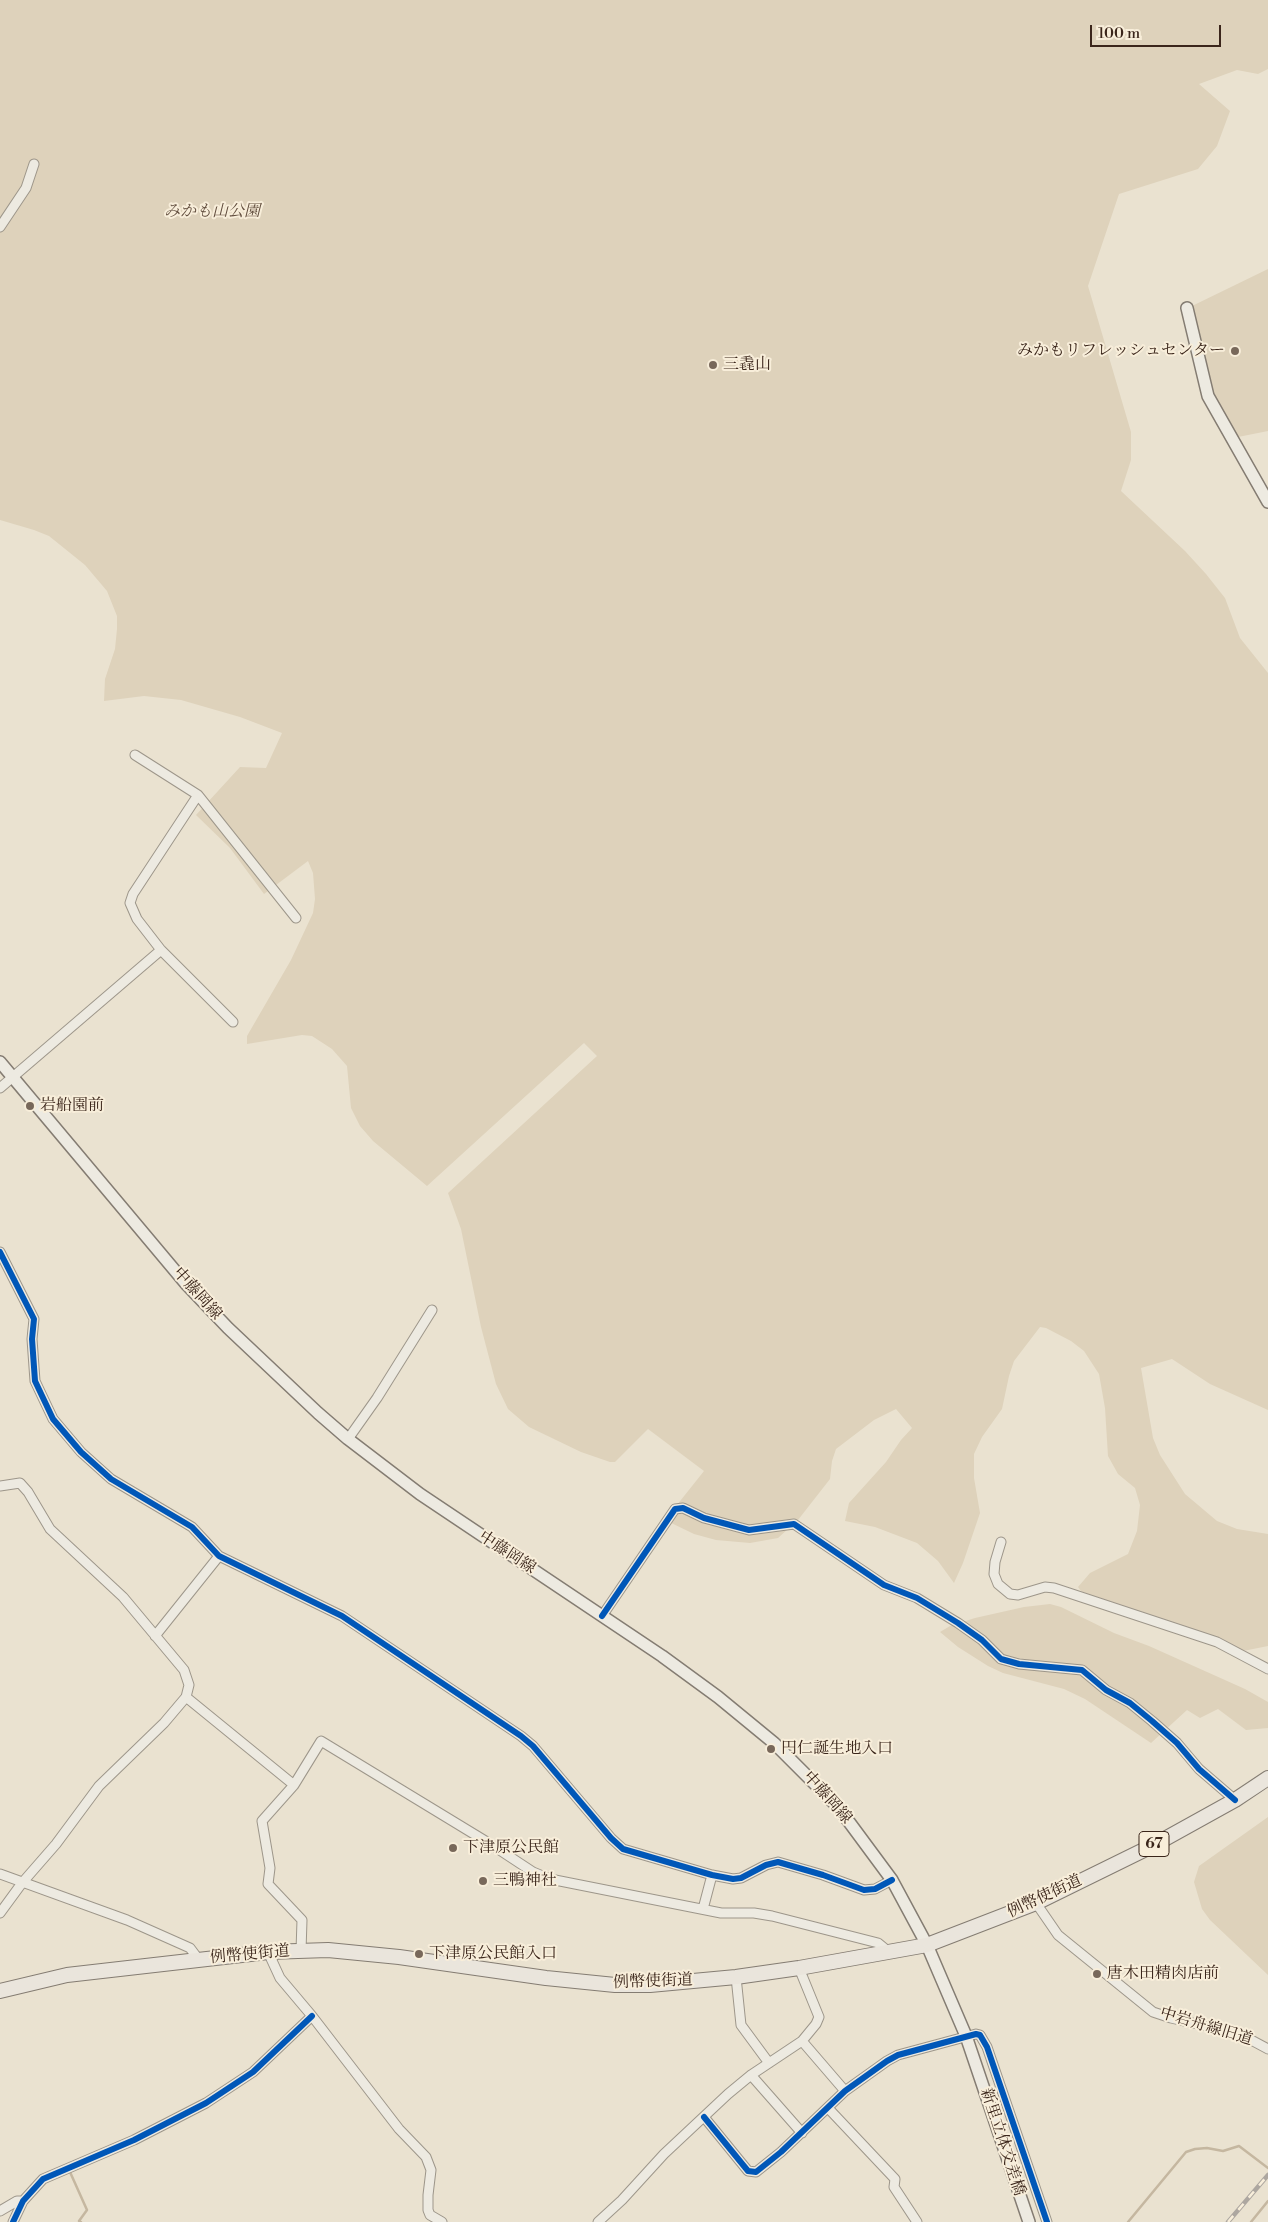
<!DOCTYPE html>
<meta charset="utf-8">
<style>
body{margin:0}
#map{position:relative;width:1268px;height:2222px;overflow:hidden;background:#eae2d0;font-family:"Libre Bodoni",serif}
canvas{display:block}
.scale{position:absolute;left:1090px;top:25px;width:131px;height:22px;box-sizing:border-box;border:2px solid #3b261b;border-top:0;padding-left:6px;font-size:15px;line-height:18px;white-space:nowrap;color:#3b261b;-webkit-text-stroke:4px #f8eeda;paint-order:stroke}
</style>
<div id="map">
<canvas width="1268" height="2222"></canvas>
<div class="scale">100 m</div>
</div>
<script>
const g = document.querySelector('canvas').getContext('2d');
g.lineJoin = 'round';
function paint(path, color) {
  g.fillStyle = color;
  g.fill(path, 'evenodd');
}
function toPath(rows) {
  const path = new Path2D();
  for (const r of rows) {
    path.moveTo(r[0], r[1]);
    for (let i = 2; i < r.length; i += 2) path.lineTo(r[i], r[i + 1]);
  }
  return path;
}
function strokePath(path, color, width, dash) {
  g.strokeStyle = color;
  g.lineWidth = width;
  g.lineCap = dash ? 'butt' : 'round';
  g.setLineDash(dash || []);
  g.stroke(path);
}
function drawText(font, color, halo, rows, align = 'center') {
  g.font = font + ' "Libre Bodoni","Noto Serif JP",serif';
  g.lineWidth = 4;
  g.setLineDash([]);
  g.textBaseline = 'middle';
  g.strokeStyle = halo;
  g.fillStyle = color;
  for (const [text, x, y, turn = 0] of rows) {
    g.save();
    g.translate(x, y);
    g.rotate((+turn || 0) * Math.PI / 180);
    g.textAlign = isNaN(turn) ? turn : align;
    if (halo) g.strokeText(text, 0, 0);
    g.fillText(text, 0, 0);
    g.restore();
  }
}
paint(toPath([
 [0,0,1268,0,1268,69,1258,74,1237,70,1199,84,1230,111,1217,146,1198,169,1119,194,1088,286,1131,432,1131,460,1121,491,1185,551,1206,574,1225,598,1240,638,1268,673,1268,1410,1210,1384,1172,1359,1141,1368,1153,1438,1160,1455,1185,1494,1217,1521,1237,1529,1268,1534,1268,1646,1238,1652,1220,1648,1191,1628,1096,1599,1081,1591,1078,1587,1090,1573,1128,1554,1137,1531,1140,1505,1135,1488,1118,1474,1108,1456,1105,1408,1099,1374,1084,1351,1071,1341,1046,1328,1040,1327,1014,1361,1009,1376,1002,1409,982,1437,974,1454,974,1478,980,1513,963,1563,954,1583,938,1561,917,1543,875,1527,845,1521,849,1503,886,1462,901,1440,912,1428,896,1409,874,1420,836,1449,832,1461,830,1479,798,1520,778,1538,750,1543,716,1540,694,1534,665,1520,704,1471,648,1429,615,1462,610,1462,581,1452,529,1427,508,1409,496,1384,481,1327,461,1229,448,1193,597,1056,584,1043,427,1186,373,1141,360,1126,351,1108,347,1066,332,1049,312,1036,302,1035,247,1044,247,1036,291,960,313,913,315,899,313,873,308,861,264,894,230,848,196,815,240,767,266,768,282,733,240,717,181,700,144,696,104,701,105,679,115,649,117,629,117,616,107,591,85,565,49,536,34,530,0,520],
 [1268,269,1268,431,1238,437,1212,395,1192,306],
 [1050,1604,1061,1607,1114,1633,1149,1646,1245,1689,1268,1702,1268,1728,1246,1730,1218,1709,1200,1718,1187,1710,1151,1743,1085,1699,1064,1689,1003,1673,988,1666,958,1647,940,1632,950,1626,975,1618,1024,1607],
 [1268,1817,1268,1975,1210,1920,1202,1909,1194,1882,1199,1866]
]), '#ded2bb');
strokePath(toPath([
 [70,2172,87,2210,79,2221,81,2222],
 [1128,2222,1186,2152,1195,2149,1207,2148,1223,2151,1239,2146,1268,2168],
 [1251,2222,1268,2201]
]), '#c5b7a0', 2.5);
const street = toPath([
 [0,227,26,188,34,164],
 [135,755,198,795,296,918],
 [198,795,133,894,130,903,137,919,161,950,233,1022],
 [0,1088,161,950],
 [0,1252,34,1319,32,1339,35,1381,53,1419,81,1452,111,1479,192,1527,219,1556,342,1616,521,1736,533,1746,611,1838,623,1849,712,1875,733,1879,741,1878,766,1865,778,1862,823,1875,864,1890,875,1889,892,1880],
 [348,1439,377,1398,432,1310],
 [0,1486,20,1483,28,1492,50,1529,123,1597,184,1670,189,1685,186,1697,164,1723,99,1786,56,1844,22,1883,0,1913],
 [1001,1542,995,1562,994,1574,998,1584,1010,1594,1018,1595,1045,1587,1054,1588,1217,1642,1268,1669],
 [602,1616,675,1509,683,1508,704,1518,749,1530,794,1524,884,1585,917,1598,958,1623,982,1640,1001,1659,1019,1664,1082,1670,1106,1690,1130,1703,1152,1721,1177,1743,1199,1769,1235,1800],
 [155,1636,219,1556],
 [186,1697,294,1785],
 [0,1874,127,1920,190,1948,199,1960],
 [1036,1903,1058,1935,1153,2012,1171,2018,1240,2034,1268,2049],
 [703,1909,712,1875],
 [301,1951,302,1920,268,1884,270,1868,262,1821,294,1785,321,1741,492,1845,533,1872,550,1879,721,1913,754,1913,772,1916,878,1943,889,1952],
 [268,1952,280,1978,312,2016,399,2129,426,2157,431,2170,428,2195,428,2210,430,2215,442,2222],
 [736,1977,741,2025,769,2063],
 [802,2041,845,2091],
 [751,2075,802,2133],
 [828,2108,895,2179,894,2187,917,2222],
 [704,2117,748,2171,756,2172,781,2152,845,2091,887,2061,898,2055,976,2034,980,2035,987,2047,1047,2222],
 [0,2211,17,2201,23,2201],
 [13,2222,23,2201,43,2179,134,2140,206,2103,253,2072,312,2016],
 [598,2222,622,2200,664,2154,728,2094,751,2075,802,2041,816,2024,819,2017,799,1968]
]);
const secondary = toPath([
 [1187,308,1208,396,1268,502],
 [0,1062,187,1285,228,1328,318,1413,348,1439,420,1494,662,1656,718,1697,774,1743,838,1807,892,1880,927,1945,966,2036,1029,2222]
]);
const primary = toPath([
 [0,1991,67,1975,268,1952,328,1950,399,1957,546,1978,615,1985,650,1985,736,1977,799,1968,927,1945,1036,1903,1152,1846,1235,1800,1268,1778]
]);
strokePath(street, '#9d968a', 11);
strokePath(secondary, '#847c72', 14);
strokePath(primary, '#847c72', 16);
strokePath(street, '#edeae1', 9);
strokePath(secondary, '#edeae1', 11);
strokePath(primary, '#eae5dc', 14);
const rail = toPath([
 [1228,2222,1268,2175]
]);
strokePath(rail, '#ada7a0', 4.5);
strokePath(rail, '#f8eeda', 2.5, [8]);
strokePath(toPath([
 [0,1252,34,1319,32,1339,35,1381,53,1419,81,1452,111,1479,192,1527,219,1556,342,1616,521,1736,533,1746,611,1838,623,1849,712,1875,733,1879,741,1878,766,1865,778,1862,823,1875,864,1890,875,1889,892,1880],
 [602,1616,675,1509,683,1508,704,1518,749,1530,794,1524,884,1585,917,1598,958,1623,982,1640,1001,1659,1019,1664,1082,1670,1106,1690,1130,1703,1152,1721,1177,1743,1199,1769,1235,1800],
 [704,2117,748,2171,756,2172,781,2152,845,2091,887,2061,898,2055,976,2034,980,2035,987,2047,1047,2222],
 [13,2222,23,2201,43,2179,134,2140,206,2103,253,2072,312,2016]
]), '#0057b8', 6);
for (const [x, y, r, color] of [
 [1235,351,5,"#78685a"],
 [713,365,5,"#78685a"],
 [30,1106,5,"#78685a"],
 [771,1749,5,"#78685a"],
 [453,1848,5,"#78685a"],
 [483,1881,5,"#78685a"],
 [419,1954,5,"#78685a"],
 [1097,1974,5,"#78685a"]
]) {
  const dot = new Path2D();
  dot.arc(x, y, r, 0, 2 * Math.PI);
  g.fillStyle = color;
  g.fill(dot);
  strokePath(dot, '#f8eeda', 2);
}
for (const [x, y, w] of [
 [1154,1844,30]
]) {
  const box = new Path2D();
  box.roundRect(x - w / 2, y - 12.5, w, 25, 4);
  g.fillStyle = '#f8eeda';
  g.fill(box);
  strokePath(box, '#3b261b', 1);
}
drawText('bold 15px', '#3b261b', null, [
 ["67",1154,1844]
]);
drawText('italic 16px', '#624e3e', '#f8eeda', [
 ["みかも山公園",212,212]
]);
drawText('16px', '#3b261b', '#f8eeda', [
 ["みかもリフレッシュセンター",1225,351,"right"],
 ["三毳山",723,365],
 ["岩船園前",40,1106],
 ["円仁誕生地入口",781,1749],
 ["下津原公民館",463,1848],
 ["三鴨神社",493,1881],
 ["下津原公民館入口",429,1954],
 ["唐木田精肉店前",1107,1974]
], 'left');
drawText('16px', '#3b261b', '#f8eeda', [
 ["中藤岡線",197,1294,48],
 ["中藤岡線",507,1553,33],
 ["中藤岡線",827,1798,48],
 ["例幣使街道",1045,1897,-25],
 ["例幣使街道",250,1955,-5],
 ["例幣使街道",653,1982,-2],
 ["中岩舟線旧道",1206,2027,17],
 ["新里立体交差橋",1002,2142,72]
]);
</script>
